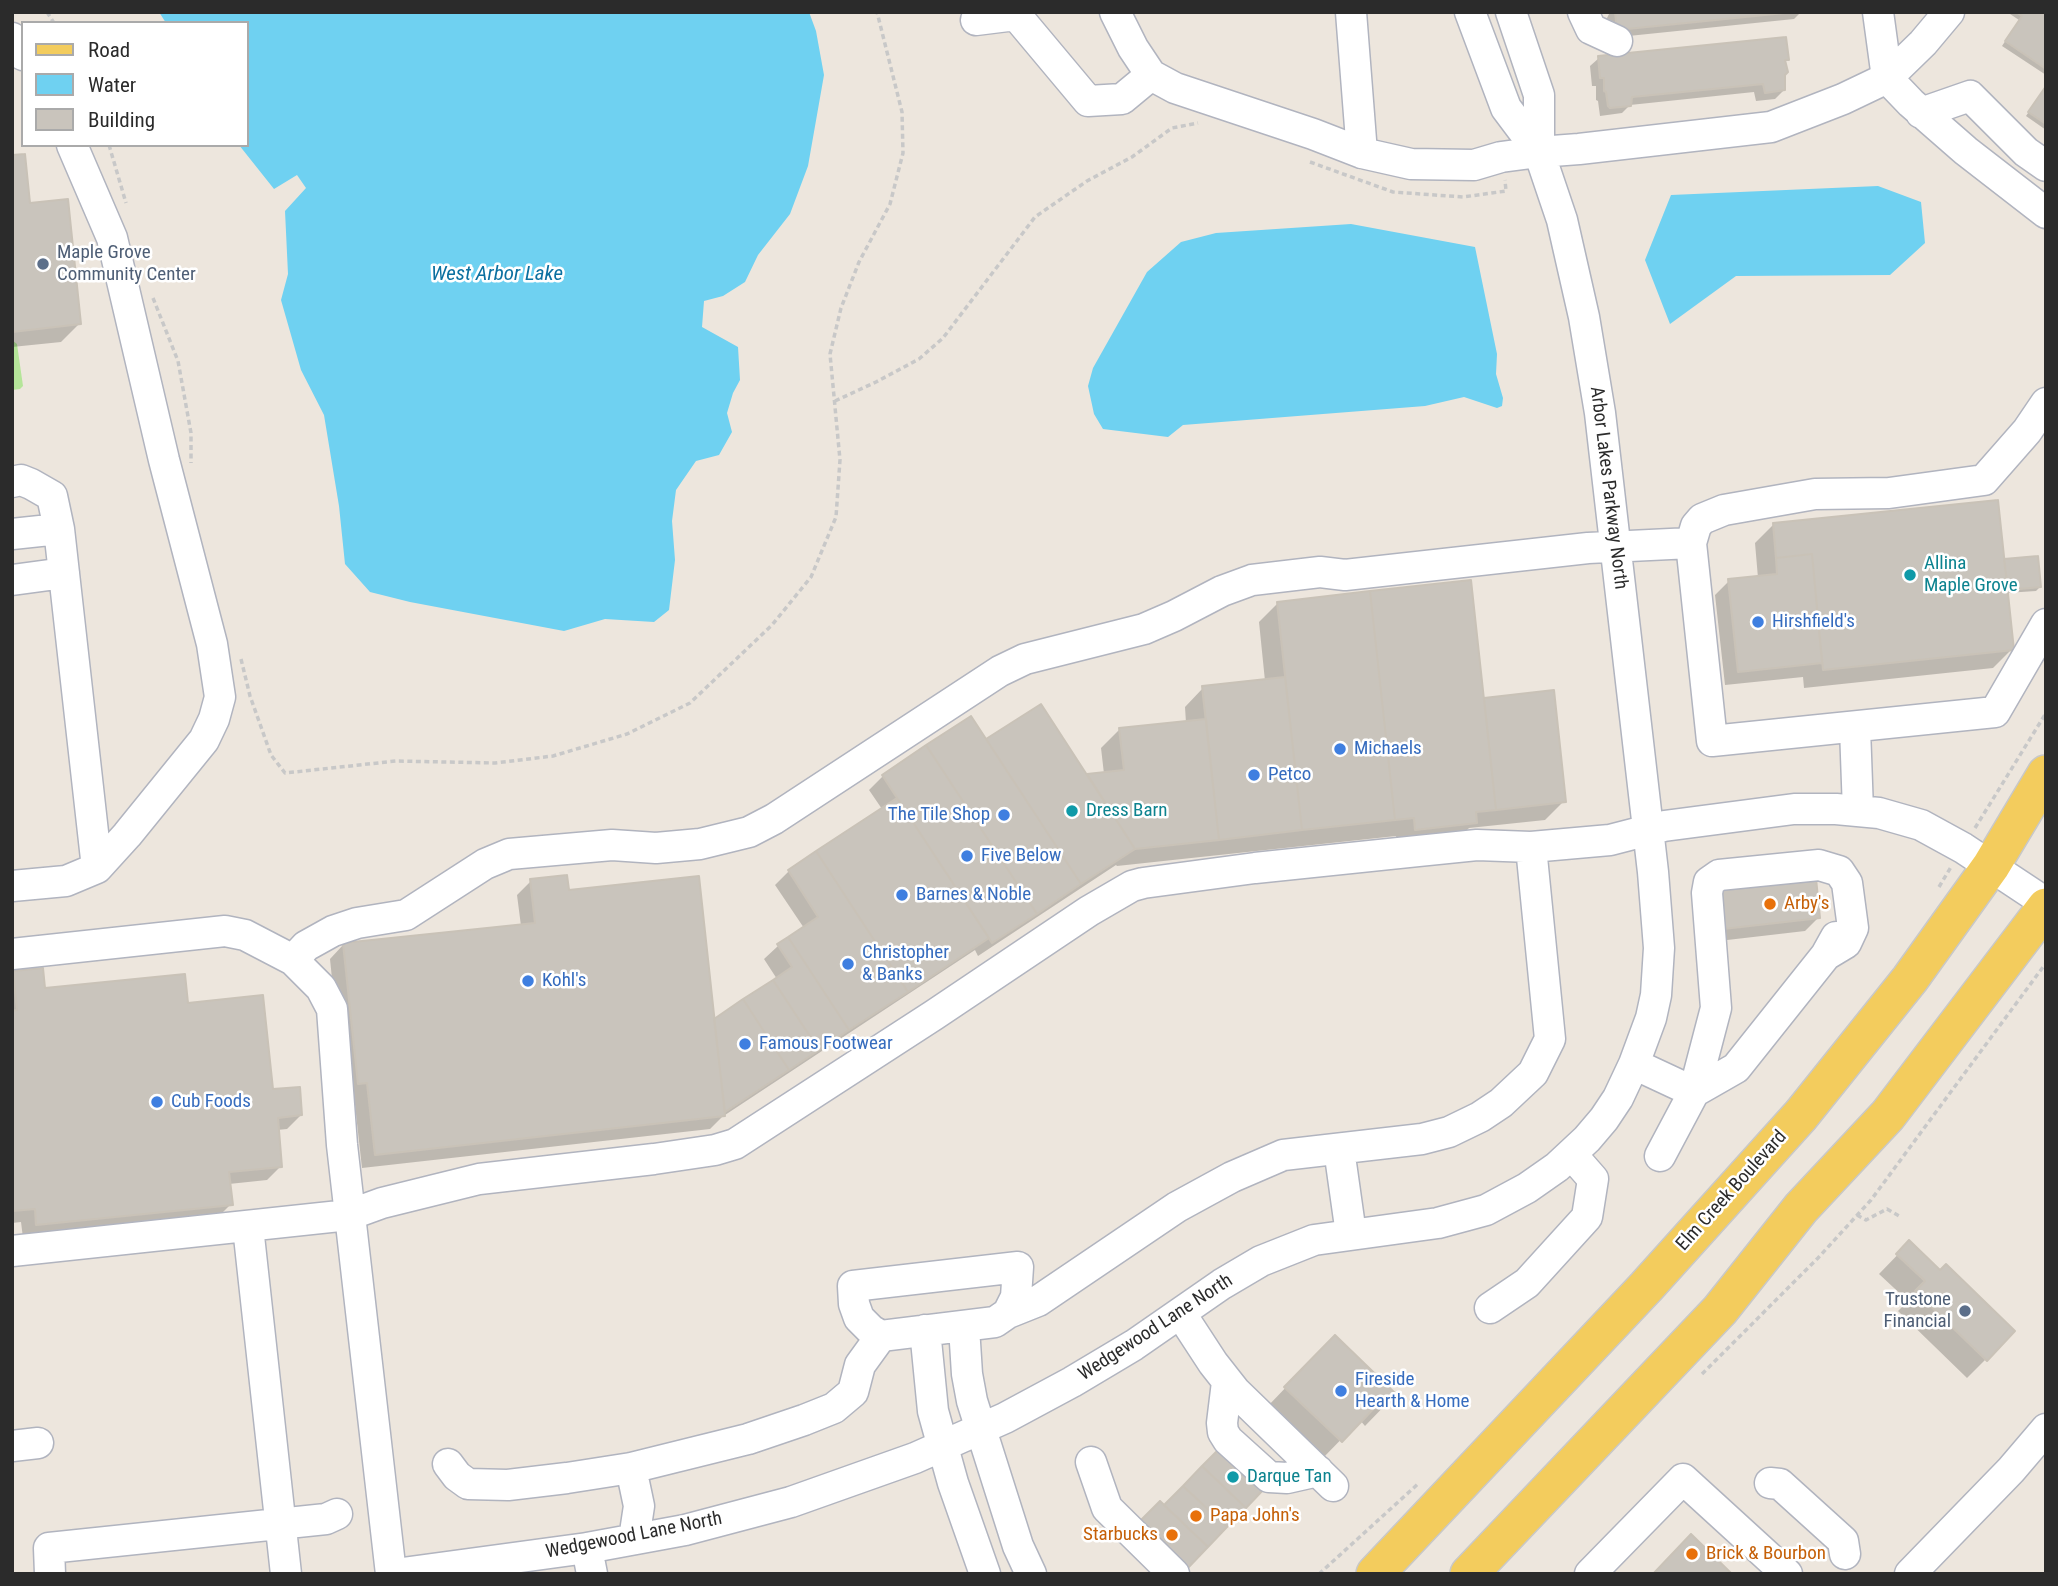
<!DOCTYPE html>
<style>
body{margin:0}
#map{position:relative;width:2058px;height:1586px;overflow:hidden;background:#ede6dd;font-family:"Roboto Condensed",sans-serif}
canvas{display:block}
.frame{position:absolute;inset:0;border:14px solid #2b2b2b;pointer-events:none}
.legend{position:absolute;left:21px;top:21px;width:228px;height:126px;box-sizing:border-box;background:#fff;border:2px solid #aaa;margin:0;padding:9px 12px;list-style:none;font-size:21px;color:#2b2b2b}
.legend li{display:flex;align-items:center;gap:14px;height:35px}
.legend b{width:35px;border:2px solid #aaa}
</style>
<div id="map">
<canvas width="2058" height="1586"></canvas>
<div class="frame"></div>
<ul class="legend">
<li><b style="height:9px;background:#f3cc5d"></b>Road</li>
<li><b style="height:19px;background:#6fd1f1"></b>Water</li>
<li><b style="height:19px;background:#c9c4bc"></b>Building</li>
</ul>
</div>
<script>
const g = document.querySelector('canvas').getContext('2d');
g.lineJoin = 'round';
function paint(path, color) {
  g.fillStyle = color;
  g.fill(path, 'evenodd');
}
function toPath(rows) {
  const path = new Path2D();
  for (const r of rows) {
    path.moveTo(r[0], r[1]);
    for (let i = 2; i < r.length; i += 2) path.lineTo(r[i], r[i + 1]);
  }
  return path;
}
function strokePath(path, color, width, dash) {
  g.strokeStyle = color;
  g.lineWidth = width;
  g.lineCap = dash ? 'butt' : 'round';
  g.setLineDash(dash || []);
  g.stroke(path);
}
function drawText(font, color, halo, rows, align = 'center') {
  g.font = font + ' "Roboto Condensed",sans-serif';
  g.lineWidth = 5;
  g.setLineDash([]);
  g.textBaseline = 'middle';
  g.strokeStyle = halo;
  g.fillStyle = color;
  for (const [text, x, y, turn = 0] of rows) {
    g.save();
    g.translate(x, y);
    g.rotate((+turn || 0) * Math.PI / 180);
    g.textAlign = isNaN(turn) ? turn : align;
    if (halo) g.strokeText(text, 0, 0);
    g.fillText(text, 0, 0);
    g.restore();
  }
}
paint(toPath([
 [12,340,17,344,23,386,20,389,12,390]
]), '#b5e599');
paint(toPath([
 [159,12,809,12,816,31,824,75,808,166,790,214,758,255,745,282,723,296,704,301,702,327,738,347,740,380,733,393,727,413,732,432,719,455,696,461,676,490,672,521,675,560,669,610,654,622,605,619,564,631,410,602,370,592,345,564,339,506,324,415,301,370,281,300,288,274,285,211,306,188,297,175,274,189,239,145,247,145,247,23,166,23],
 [1878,186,1921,202,1925,243,1890,275,1736,276,1670,324,1645,260,1671,195],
 [1351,224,1475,247,1497,354,1496,374,1503,398,1502,406,1497,408,1464,397,1425,406,1183,425,1168,437,1103,429,1094,414,1088,386,1093,368,1147,272,1181,242,1216,233]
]), '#6fd1f1');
paint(toPath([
 [1610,12,1801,12,1794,19,1609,38,1607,18],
 [2007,12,2046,12,2046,75,2002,46,2019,20],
 [1599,58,1787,59,1784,62,1784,90,1775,99,1756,101,1754,92,1630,105,1622,113,1600,116,1598,101,1596,100,1596,86,1592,86,1590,66],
 [2046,86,2046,130,2026,116],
 [12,157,28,205,79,324,61,342,12,347],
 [1773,525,2003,561,2040,587,2036,591,2006,593,2012,649,1993,668,1804,688,1803,677,1725,685,1715,595,1729,581,1758,578,1755,543],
 [1278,603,1483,700,1552,692,1564,801,1545,820,1469,828,1456,841,1397,847,1396,836,1117,866,1116,865,978,956,975,950,722,1117,710,1129,362,1168,354,1096,344,1097,330,959,343,945,521,926,517,895,531,881,567,892,713,1022,777,979,764,959,778,946,804,928,775,885,789,871,882,809,869,790,883,776,986,742,1087,777,1104,774,1101,748,1119,730,1186,723,1185,707,1203,688,1265,681,1259,622],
 [1706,905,1818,918,1805,931,1710,942],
 [14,973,43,990,186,1005,272,1091,301,1115,287,1129,277,1130,281,1166,267,1180,229,1184,231,1204,217,1218,23,1238,21,1222,12,1223,12,975],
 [1909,1243,1986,1359,1967,1378,1898,1311,1908,1301,1879,1274],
 [1316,1356,1395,1395,1365,1426,1360,1420,1322,1459,1267,1407]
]), '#0003');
const building = toPath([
 [1615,12,1794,12,1617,30,1615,12],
 [2016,12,2046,12,2046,69,2005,41,2022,16,2016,12],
 [1786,37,1789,60,1785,60,1788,72,1785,75,1785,90,1765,93,1763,84,1632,97,1631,106,1610,108,1608,106,1606,92,1604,91,1604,78,1600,78,1598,56,1786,37],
 [2046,86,2046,124,2028,112,2046,86],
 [25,154,30,203,68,199,81,324,12,332,12,155,25,154],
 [1998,500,2014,650,1823,670,1812,554,1776,558,1773,523,1998,500],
 [1812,554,1822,663,1738,672,1728,579,1777,574,1776,558,1812,554],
 [2038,556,2041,587,2008,590,2004,559,2038,556],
 [1471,580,1496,810,1476,812,1477,823,1415,830,1414,818,1395,820,1370,591,1471,580],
 [1370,591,1395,820,1302,830,1277,602,1370,591],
 [1285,677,1302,830,1219,840,1202,686,1285,677],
 [1554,690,1566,802,1496,810,1484,698,1554,690],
 [1041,704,1135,849,1081,884,986,739,1041,704],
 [971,716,1081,884,1037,914,926,745,971,716],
 [1206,719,1219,840,1135,849,1087,774,1124,770,1119,728,1206,719],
 [926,745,1037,914,992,943,882,775,926,745],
 [897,798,989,938,908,992,816,851,897,798],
 [816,851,908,992,849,1030,788,937,818,917,788,870,816,851],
 [567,875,569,890,699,876,725,1116,375,1155,367,1083,358,1084,343,943,535,923,530,879,567,875],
 [1816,878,1820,918,1723,929,1719,890,1816,878],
 [788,937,849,1030,819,1050,773,980,792,967,777,944,788,937],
 [43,968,45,988,185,974,188,1003,263,995,273,1089,300,1087,302,1115,278,1118,282,1167,229,1172,233,1205,36,1225,35,1209,12,1211,12,1011,17,1010,13,971,43,968],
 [773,980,819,1050,789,1070,743,999,773,980],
 [743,999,789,1070,725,1112,714,1019,743,999],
 [1909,1240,1940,1270,1946,1264,2015,1331,1987,1361,1915,1291,1925,1281,1896,1254,1909,1240],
 [1335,1335,1397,1395,1385,1408,1379,1403,1342,1442,1284,1387,1335,1335],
 [1221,1447,1264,1489,1246,1508,1202,1466,1221,1447],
 [1202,1466,1246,1508,1227,1527,1183,1486,1202,1466],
 [1183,1486,1227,1527,1208,1547,1164,1505,1183,1486],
 [1160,1501,1208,1547,1185,1571,1137,1524,1160,1501],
 [1691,1534,1732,1574,1653,1574,1691,1534]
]);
paint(building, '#c9c4bc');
strokePath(building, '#c9c2b7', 2);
const minor = toPath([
 [1115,12,1133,48,1151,75,1175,88,1313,134,1362,153,1411,164,1474,165,1501,157,1539,152,1579,149,1771,127,1843,99,1887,78,1923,43,1949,12],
 [1351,12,1362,153],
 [1470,12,1506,108,1539,152],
 [1583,12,1591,29,1617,41],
 [1878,12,1887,78,1911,103,1966,151,2046,213],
 [976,20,1016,15,1088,101,1122,99,1151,75],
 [12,38,23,55],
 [1921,113,1970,96,2026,152,2046,166],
 [12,482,21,480,31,484,52,496,59,529,97,868],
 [12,534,59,529],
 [1691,543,1712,741,1995,712,2046,624],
 [12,580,64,573],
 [1855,728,1858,811],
 [12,886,66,881,97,868,127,835,204,740,214,719,220,697,212,644,164,460,112,238,72,145],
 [12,954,225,931,245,935,293,960,321,988,332,1009,342,1145,391,1574],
 [293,960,306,946,333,931,357,923,406,915,485,864,509,854,612,845,656,848,700,844,749,832,774,819,1000,671,1025,659,1144,629,1174,616,1222,591,1252,580,1320,572,1345,575,1588,548,1691,543,1696,526,1702,519,1724,510,1815,494,1889,493,1984,480,2027,431,2046,403],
 [1634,1064,1694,1092,1736,1068,1826,955,1836,937],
 [1339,1149,1351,1234],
 [1660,1156,1694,1092,1716,1008,1707,893,1709,882,1719,875,1819,865,1839,871,1847,883,1853,928,1846,943,1826,955],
 [248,1227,286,1574],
 [12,1251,349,1215,382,1203,479,1179,654,1159,715,1150,735,1144,934,1015,1089,911,1132,886,1143,883,1255,868,1418,851,1477,845,1531,847,1610,840,1664,826,1794,809,1836,809,1879,813,1921,825,1963,848,2046,903],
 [1490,1308,1527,1283,1587,1217,1593,1179,1572,1155],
 [1181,1314,1213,1363,1235,1391,1333,1486],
 [964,1327,967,1374,972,1401,1018,1546,1031,1574],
 [925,1330,933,1411,953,1483,985,1574],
 [881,1336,871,1330,859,1318,854,1304,853,1286,1018,1267,1016,1297,1008,1313],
 [1227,1382,1222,1423,1223,1432,1228,1440,1269,1477,1287,1478,1318,1471],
 [12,1446,38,1443],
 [1091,1462,1107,1508,1174,1574],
 [448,1464,457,1476,468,1484,508,1485,567,1478,631,1468,748,1439,804,1420,834,1408,853,1392,860,1365,881,1336,995,1322,1008,1313,1038,1301,1177,1207,1232,1177,1283,1155,1422,1139,1449,1132,1480,1117,1501,1103,1533,1073,1550,1039,1531,847],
 [631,1468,639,1506,634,1539],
 [1770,1483,1780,1484,1843,1541,1845,1554],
 [587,1548,592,1574],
 [50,1574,49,1548,326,1519,337,1514],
 [395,1574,587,1548,685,1530,791,1502,915,1458,1005,1418,1072,1382,1134,1345,1222,1284,1261,1261,1314,1240,1438,1223,1486,1210,1527,1188,1557,1167,1587,1139,1604,1119,1618,1098,1634,1064,1651,1018,1656,995,1659,948,1653,872,1600,413,1584,317,1562,220,1539,152,1539,95,1511,12],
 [1590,1574,1683,1479,1787,1574],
 [1910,1574,2011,1470,2046,1429]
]);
const major = toPath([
 [1375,1574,1646,1287,1801,1115,1910,979,1991,866,2046,774],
 [1469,1574,1720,1310,1801,1208,1888,1115,2046,907]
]);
strokePath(minor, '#b1b4bf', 33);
strokePath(major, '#c8c8c8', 40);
strokePath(toPath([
 [47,12,54,23],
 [109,145,126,203],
 [1310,162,1393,192,1463,197,1506,191,1505,180],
 [153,298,178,361,191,433,191,463],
 [835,401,876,382,919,359,943,338,1035,217,1087,181,1132,157,1172,128,1198,123],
 [241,659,250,696,271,755,285,773,396,761,495,763,553,756,627,734,690,703,772,625,811,577,836,517,840,460,830,354,841,308,859,262,890,204,903,153,902,112,877,12],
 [1975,828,2046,713],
 [1939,887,1951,867],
 [1857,1215,1866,1220,1887,1209,1901,1217],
 [1702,1374,1818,1258,1871,1200,2046,963],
 [1319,1574,1419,1483]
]), '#c8c8c8', 3.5, [5, 3.5]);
strokePath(minor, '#fff', 30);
strokePath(major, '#f3cc5d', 37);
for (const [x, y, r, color] of [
 [43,264,7,"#5c6f8a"],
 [1910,575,7,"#0f9aa8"],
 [1758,622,7,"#3f7fe0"],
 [1340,749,7,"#3f7fe0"],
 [1254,775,7,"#3f7fe0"],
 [1072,811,7,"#0f9aa8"],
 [1004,815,7,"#3f7fe0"],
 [967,856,7,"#3f7fe0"],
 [902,895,7,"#3f7fe0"],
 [1770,904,7,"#e8710a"],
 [848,964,7,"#3f7fe0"],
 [528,981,7,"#3f7fe0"],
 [745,1044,7,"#3f7fe0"],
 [157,1102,7,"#3f7fe0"],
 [1965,1311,7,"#5c6f8a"],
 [1341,1391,7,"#3f7fe0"],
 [1233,1477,7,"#0f9aa8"],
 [1196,1516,7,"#e8710a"],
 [1172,1535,7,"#e8710a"],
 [1692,1554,7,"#e8710a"]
]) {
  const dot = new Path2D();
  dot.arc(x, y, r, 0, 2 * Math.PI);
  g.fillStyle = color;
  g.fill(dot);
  strokePath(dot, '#fff', 2.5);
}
drawText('19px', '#4e5e75', '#fff', [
 ["Maple Grove",57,253],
 ["Community Center",57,275],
 ["Trustone",1951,1300,"right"],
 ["Financial",1951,1322,"right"]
], 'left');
drawText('19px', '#2b2b2b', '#fff', [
 ["Arbor Lakes Parkway North",1608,488,83],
 ["Elm Creek Boulevard",1732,1191,-48],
 ["Wedgewood Lane North",1156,1328,-33],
 ["Wedgewood Lane North",634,1536,-11]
]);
drawText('19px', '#0d838f', '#fff', [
 ["Allina",1924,564],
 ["Maple Grove",1924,586],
 ["Dress Barn",1086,811],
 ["Darque Tan",1247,1477]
], 'left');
drawText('19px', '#366cbe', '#fff', [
 ["Hirshfield's",1772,622],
 ["Michaels",1354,749],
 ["Petco",1268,775],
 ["The Tile Shop",990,815,"right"],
 ["Five Below",981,856],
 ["Barnes & Noble",916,895],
 ["Christopher",862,953],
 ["& Banks",862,975],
 ["Kohl's",542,981],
 ["Famous Footwear",759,1044],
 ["Cub Foods",171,1102],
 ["Fireside",1355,1380],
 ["Hearth & Home",1355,1402]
], 'left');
drawText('19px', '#c56008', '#fff', [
 ["Arby's",1784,904],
 ["Papa John's",1210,1516],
 ["Starbucks",1158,1535,"right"],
 ["Brick & Bourbon",1706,1554]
], 'left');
drawText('italic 21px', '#0b70a0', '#fff', [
 ["West Arbor Lake",497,275]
]);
</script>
